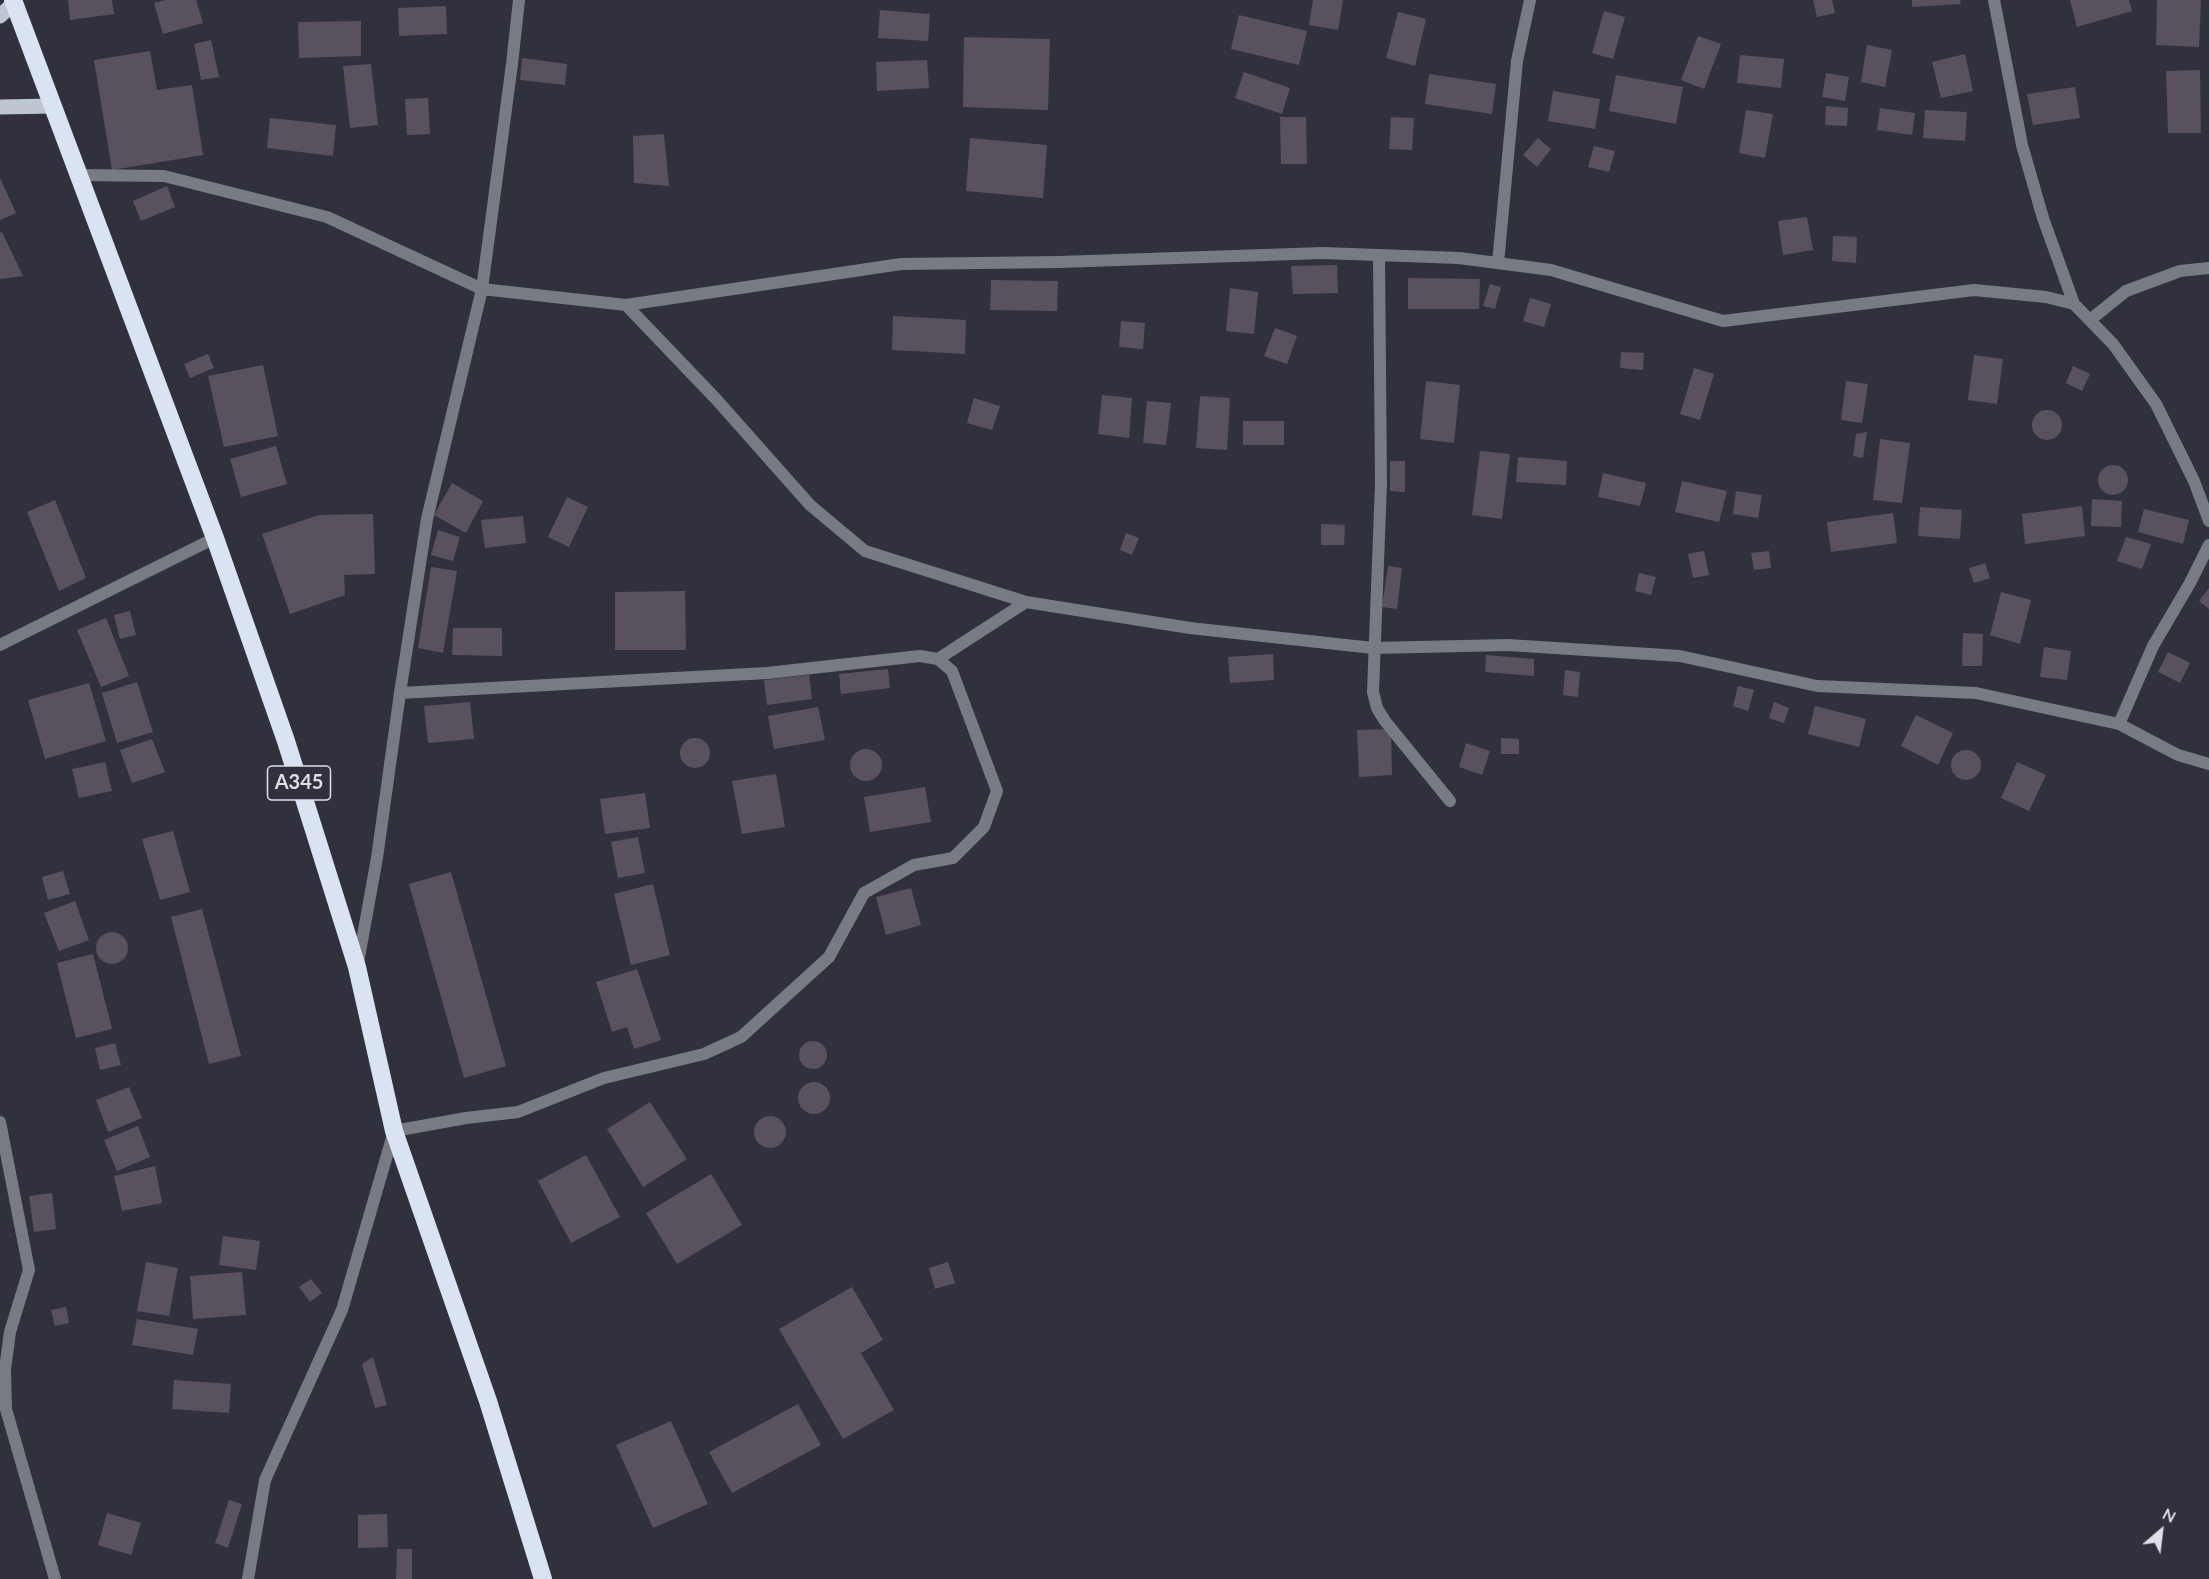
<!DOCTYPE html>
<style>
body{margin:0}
#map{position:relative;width:2209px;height:1579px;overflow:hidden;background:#31313e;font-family:Lato,sans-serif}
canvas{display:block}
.north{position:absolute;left:2131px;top:1501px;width:60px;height:60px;-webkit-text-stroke:4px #31313e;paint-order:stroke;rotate:28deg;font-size:16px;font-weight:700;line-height:24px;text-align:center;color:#dfdfe8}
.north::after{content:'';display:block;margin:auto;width:21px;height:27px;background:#dfdfe8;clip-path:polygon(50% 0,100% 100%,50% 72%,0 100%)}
</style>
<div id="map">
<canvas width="2209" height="1579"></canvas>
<div class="north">N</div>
</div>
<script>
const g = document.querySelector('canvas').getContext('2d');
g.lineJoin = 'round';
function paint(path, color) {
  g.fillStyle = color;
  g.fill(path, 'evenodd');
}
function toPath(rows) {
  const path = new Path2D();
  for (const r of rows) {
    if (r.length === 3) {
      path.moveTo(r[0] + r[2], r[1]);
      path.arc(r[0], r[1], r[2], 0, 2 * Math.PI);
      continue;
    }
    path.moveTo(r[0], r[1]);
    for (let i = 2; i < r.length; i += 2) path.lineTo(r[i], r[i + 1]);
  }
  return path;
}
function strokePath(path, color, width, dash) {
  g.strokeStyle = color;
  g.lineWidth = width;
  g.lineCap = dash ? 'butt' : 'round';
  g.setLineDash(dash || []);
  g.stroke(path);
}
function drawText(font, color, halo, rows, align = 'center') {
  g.font = font + ' Lato,sans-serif';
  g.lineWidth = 4.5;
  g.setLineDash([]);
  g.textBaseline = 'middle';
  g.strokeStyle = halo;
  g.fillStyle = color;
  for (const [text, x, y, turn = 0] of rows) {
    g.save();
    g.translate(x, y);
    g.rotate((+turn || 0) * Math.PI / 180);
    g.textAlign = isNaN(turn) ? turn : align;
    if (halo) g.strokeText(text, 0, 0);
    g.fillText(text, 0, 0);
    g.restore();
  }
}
paint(toPath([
 [68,0,112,0,114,14,70,20],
 [166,0,196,0,203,23,163,34,154,3],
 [1313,0,1343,0,1338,30,1309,25],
 [1813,0,1832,0,1835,13,1817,17],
 [1912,0,1960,0,1961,4,1912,7],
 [2070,0,2129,0,2132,11,2077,27],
 [2157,0,2201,0,2199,47,2156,45],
 [446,6,447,34,399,36,398,8],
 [880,10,930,14,928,41,878,38],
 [1604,11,1625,17,1613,59,1592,53],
 [1398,12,1426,19,1415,66,1386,58],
 [1239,15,1307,31,1299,65,1231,49],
 [361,21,361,56,299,58,298,22],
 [1698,36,1721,44,1704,89,1681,80],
 [964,37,1050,39,1048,110,963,107],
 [211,40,219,77,201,80,194,44],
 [1867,45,1892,50,1885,87,1861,82],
 [150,51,157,90,192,85,203,155,112,170,94,60],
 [1965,54,1973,91,1941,98,1932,62],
 [1740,55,1784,59,1781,88,1737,83],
 [522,58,567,64,565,85,520,80],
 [927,60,929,88,877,91,876,62],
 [371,64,378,125,350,128,343,66],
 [2200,70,2201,133,2168,133,2166,71],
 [1244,72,1290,88,1282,114,1235,98],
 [1826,73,1849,77,1845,101,1822,97],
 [1429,74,1496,84,1492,114,1425,104],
 [1616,75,1683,87,1676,124,1609,111],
 [2075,87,2080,118,2033,125,2027,94],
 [1553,91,1600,99,1595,129,1548,121],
 [428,98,430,134,407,135,405,99],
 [1826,106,1848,108,1847,126,1825,125],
 [1880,108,1915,113,1912,135,1877,130],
 [1746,110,1773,114,1765,158,1739,153],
 [1925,110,1967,112,1965,141,1923,138],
 [1280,117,1306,117,1307,164,1281,164],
 [1391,117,1414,118,1412,150,1389,149],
 [270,118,336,125,333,156,267,148],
 [664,134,669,186,634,183,633,136],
 [970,138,1047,145,1043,198,966,191],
 [1538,138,1551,149,1537,167,1523,155],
 [1594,146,1615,151,1609,172,1588,167],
 [0,178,16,213,0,220],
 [167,186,175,207,141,221,133,201],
 [1807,217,1813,250,1783,255,1778,221],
 [2,232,23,276,0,279,0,233],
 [1833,236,1857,237,1856,263,1832,261],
 [1337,265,1338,293,1293,294,1291,266],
 [1408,278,1480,279,1479,309,1408,309],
 [991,280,1058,281,1057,311,990,310],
 [1490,284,1501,287,1495,309,1483,306],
 [1230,288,1258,292,1254,334,1226,331],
 [1530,298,1551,304,1544,327,1523,321],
 [893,316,966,320,965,354,892,350],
 [1121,321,1145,323,1143,349,1119,347],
 [1275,328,1297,336,1287,364,1264,356],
 [1621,352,1644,353,1643,370,1620,368],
 [208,354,214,368,190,378,184,364],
 [1974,355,2003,359,1997,404,1968,400],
 [263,365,278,436,224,447,208,376],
 [2073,366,2090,374,2082,391,2066,383],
 [1694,368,1714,374,1700,420,1680,414],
 [1426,381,1460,385,1454,443,1420,439],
 [1846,381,1868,384,1862,423,1841,420],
 [1102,395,1132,398,1129,438,1098,434],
 [1200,396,1230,398,1227,450,1196,448],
 [974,398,1000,406,992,430,967,423],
 [1147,401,1171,403,1166,445,1143,443],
 [2047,425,15],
 [1243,421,1284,421,1284,445,1243,445],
 [1867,432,1863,458,1853,456,1856,434],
 [1880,439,1910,443,1902,503,1873,500],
 [276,446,287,484,241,497,230,459],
 [1480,451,1510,454,1502,519,1472,515],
 [1518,457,1567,461,1566,485,1516,482],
 [1390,461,1405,461,1405,492,1390,491],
 [2113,480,15],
 [1603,473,1646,483,1640,506,1598,497],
 [1682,481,1727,491,1719,522,1675,512],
 [452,483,483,501,466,533,434,515],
 [1736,491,1762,495,1758,518,1733,514],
 [567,497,588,507,569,547,548,537],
 [2092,499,2122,501,2121,527,2091,526],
 [55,500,86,578,59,591,27,512],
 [2082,506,2085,536,2025,544,2022,514],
 [1920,507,1962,510,1960,539,1918,536],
 [2144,509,2189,520,2183,544,2138,532],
 [1893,513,1897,543,1831,552,1827,522],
 [373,514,375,574,344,575,345,595,290,614,262,534,319,515],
 [523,516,526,543,485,548,481,520],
 [1321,524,1345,525,1344,545,1321,545],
 [438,530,460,537,453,561,431,555],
 [1126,533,1139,538,1132,555,1120,550],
 [2126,537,2151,544,2142,569,2117,561],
 [1704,551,1709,575,1693,578,1688,554],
 [1769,551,1771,568,1754,570,1751,553],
 [1985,563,1990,578,1974,583,1969,568],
 [1388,566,1402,568,1397,609,1382,607],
 [431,567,457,571,443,653,418,648],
 [1639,573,1656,577,1651,595,1635,591],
 [2209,588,2209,609,2199,601],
 [685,591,686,650,615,650,615,592],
 [2001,592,2031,600,2020,644,1990,635],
 [130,611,136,635,120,639,114,615],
 [106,618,129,676,101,687,77,630],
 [453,628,502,628,502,656,452,655],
 [1963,633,1983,634,1982,666,1962,666],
 [2044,647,2071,651,2067,680,2040,677],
 [2168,652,2190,663,2180,683,2158,672],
 [1273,654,1274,680,1230,683,1228,657],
 [1486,655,1534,659,1534,676,1485,672],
 [888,669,890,688,841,694,839,674],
 [1565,670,1580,672,1578,697,1563,695],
 [809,675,812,699,767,705,764,680],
 [137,682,153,732,117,743,102,693],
 [89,683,106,741,45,759,28,700],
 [1738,686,1754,690,1748,711,1733,706],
 [470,702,474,739,428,743,424,706],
 [1774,702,1789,708,1784,723,1769,718],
 [1815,706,1866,719,1859,747,1808,734],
 [818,707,825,740,774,749,768,716],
 [1916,715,1953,733,1938,765,1901,746],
 [1391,729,1392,775,1359,777,1357,730],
 [695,753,15],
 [1501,738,1519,739,1519,754,1501,754],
 [152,739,165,772,132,783,120,750],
 [1466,743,1490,751,1482,775,1459,767],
 [866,765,16],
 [1966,765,15],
 [105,762,112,791,79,798,72,769],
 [2017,762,2046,775,2029,811,2001,798],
 [776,774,785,827,742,834,732,781],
 [925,787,931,822,870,832,864,797],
 [645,793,650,828,605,834,600,799],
 [173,831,190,892,160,900,142,839],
 [638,837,645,873,618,878,611,842],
 [63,871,70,894,48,900,42,877],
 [451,872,506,1066,464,1078,409,884],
 [653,884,670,955,631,965,614,894],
 [911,888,921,925,886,935,876,897],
 [75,901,89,940,59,951,44,913],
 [202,909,241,1056,209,1064,171,917],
 [112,948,16],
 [93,954,112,1029,76,1038,57,963],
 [637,969,661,1040,634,1049,627,1027,612,1032,596,982],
 [813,1055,14],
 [115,1043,121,1065,100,1070,95,1048],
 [814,1098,16],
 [129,1087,142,1118,108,1132,96,1100],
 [650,1102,687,1159,643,1187,607,1129],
 [770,1132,16],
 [138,1126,150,1157,117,1171,104,1140],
 [586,1155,620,1217,571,1243,538,1181],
 [155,1166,162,1203,122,1211,114,1176],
 [711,1174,742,1225,677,1264,646,1213],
 [52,1193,56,1229,34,1232,29,1196],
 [223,1236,260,1241,256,1270,219,1265],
 [146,1262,178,1268,169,1316,137,1311],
 [948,1262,955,1283,935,1289,929,1268],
 [242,1272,246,1315,193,1319,190,1276],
 [311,1279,322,1293,310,1302,299,1287],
 [852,1287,883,1340,861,1353,894,1410,843,1439,779,1329],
 [66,1307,69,1323,55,1326,51,1310],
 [137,1319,198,1329,193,1355,132,1345],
 [373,1357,387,1405,375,1408,362,1364],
 [174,1380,231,1384,229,1413,172,1409],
 [798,1404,821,1445,732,1493,709,1452],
 [671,1421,708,1504,653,1528,616,1445],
 [229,1500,242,1504,228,1548,215,1543],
 [107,1513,141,1523,131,1555,98,1545],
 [387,1514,388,1547,358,1548,358,1515],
 [397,1549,412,1549,412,1579,396,1579]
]), '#59515e');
strokePath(toPath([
 [1994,0,2022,145,2043,218,2074,304,2113,344,2156,404,2194,481,2209,521],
 [79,175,164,176,327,217,482,289,626,305,901,264,1059,262,1323,253,1459,258,1551,270,1723,321,1974,290,2046,297,2074,304],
 [1379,255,1381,484,1373,692,1377,708,1385,721,1450,801],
 [1498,263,1517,61,1530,0],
 [626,305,716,399,810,505,865,551,1026,602,1190,628,1373,648,1508,645,1680,656,1817,686,1976,693,2119,724,2153,646,2190,583,2209,545],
 [2090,320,2126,291,2180,271,2209,268],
 [0,645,215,538],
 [938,659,1026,602],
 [2119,724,2178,755,2209,764],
 [358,963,377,858,400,693,427,519,482,289,512,64,519,0],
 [0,1122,29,1270,10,1332,5,1369,6,1409,55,1579],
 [248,1579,265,1480,342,1310,394,1131,466,1118,518,1112,604,1078,704,1054,741,1037,829,957,864,893,914,865,953,858,984,827,997,791,952,671,938,659,920,656,767,673,400,693]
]), '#787c82', 12);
strokePath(toPath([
 [0,16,14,3],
 [0,107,53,106]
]), '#bec6d2', 15);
strokePath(toPath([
 [13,0,215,538,286,741,357,967,394,1131,488,1401,543,1579]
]), '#d9e3f2', 18);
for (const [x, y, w] of [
 [299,783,63]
]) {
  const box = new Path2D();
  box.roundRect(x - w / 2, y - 17, w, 34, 4.5);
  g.fillStyle = '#31313e';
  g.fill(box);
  strokePath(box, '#dfdfe8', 1.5);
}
drawText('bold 20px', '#dfdfe8', null, [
 ["A345",299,783]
]);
</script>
